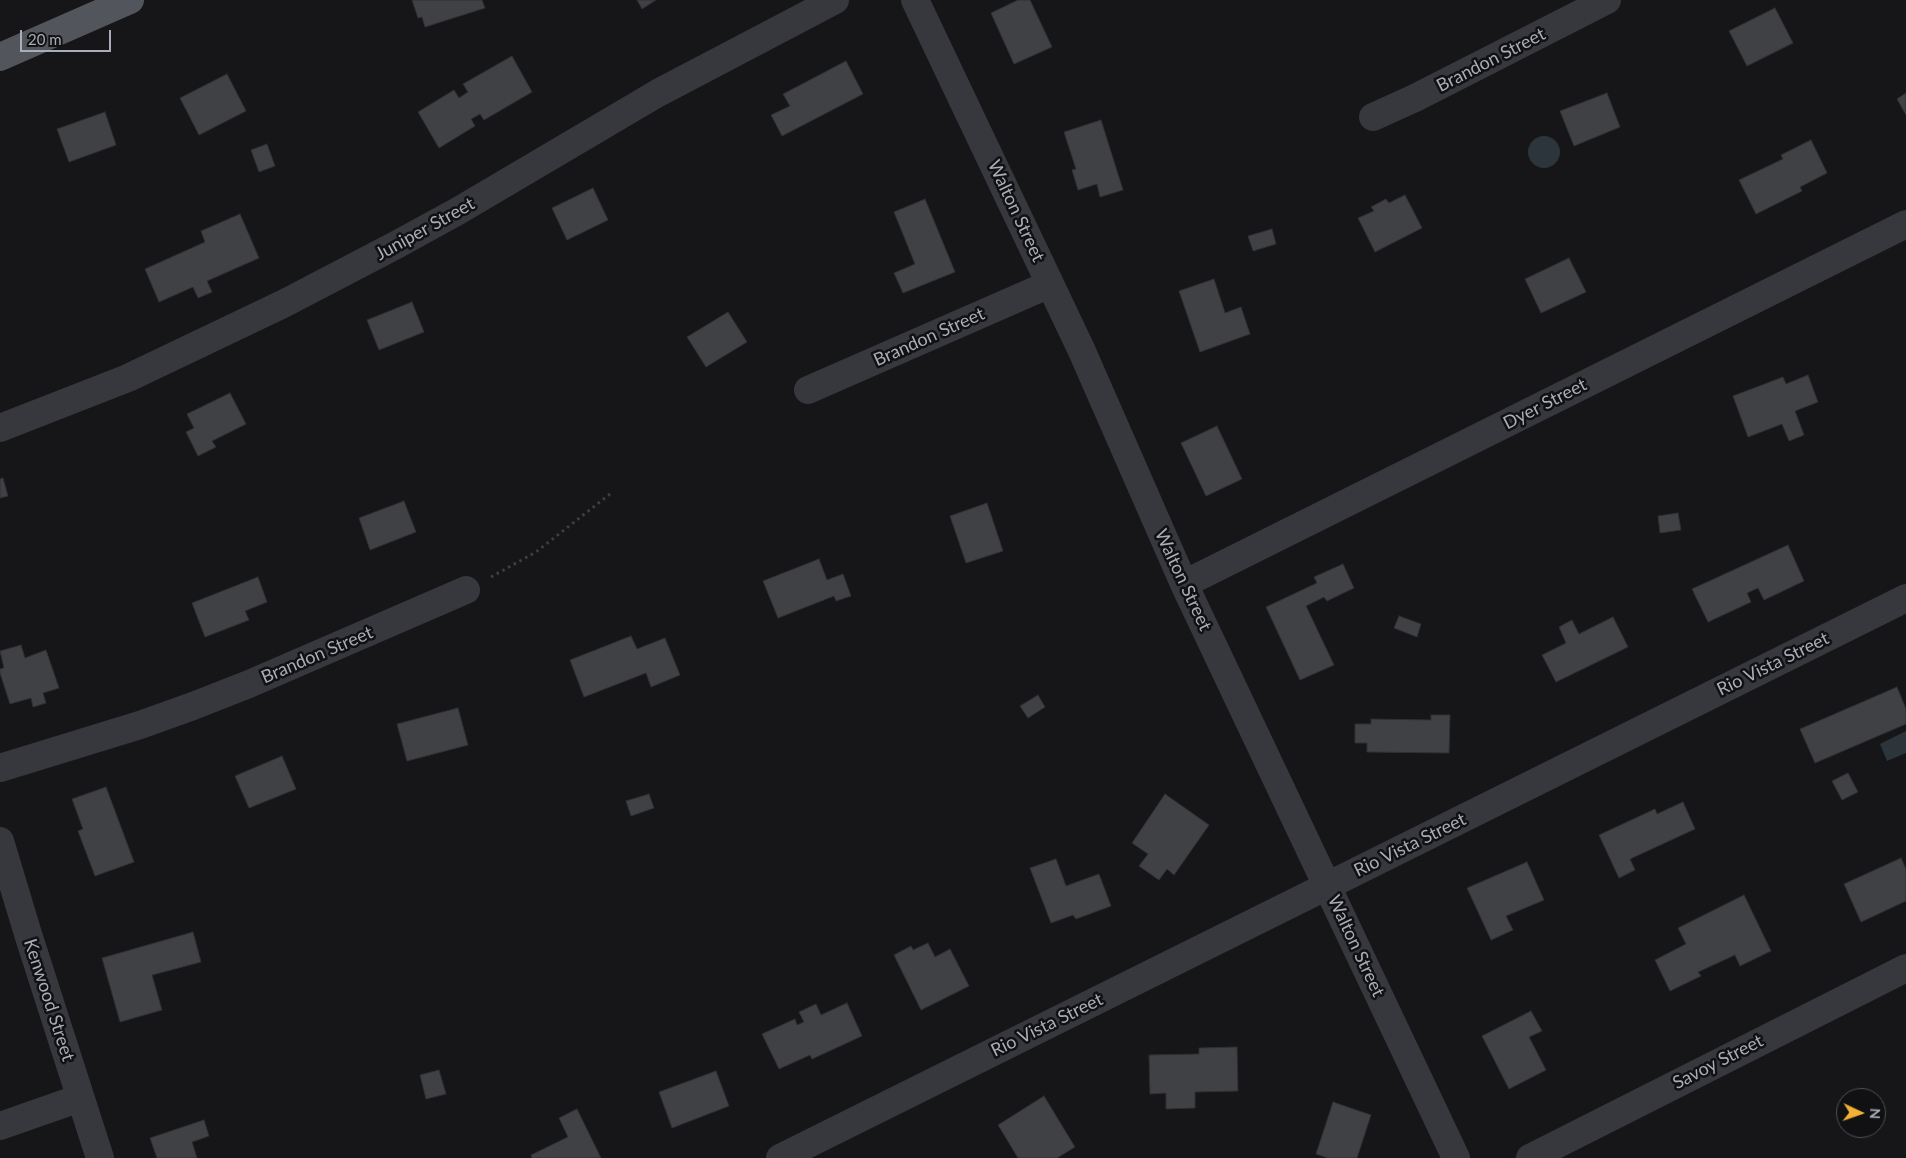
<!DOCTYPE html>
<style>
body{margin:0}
#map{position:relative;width:1906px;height:1158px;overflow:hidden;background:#161618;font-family:Lato,sans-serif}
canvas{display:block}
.north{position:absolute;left:1836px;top:1088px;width:50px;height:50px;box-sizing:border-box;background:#111113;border:1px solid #4d4f55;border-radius:50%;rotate:93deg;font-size:14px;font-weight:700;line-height:20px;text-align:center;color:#a8adb8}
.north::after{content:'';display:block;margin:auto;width:18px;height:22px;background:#f2b134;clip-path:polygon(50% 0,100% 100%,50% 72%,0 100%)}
.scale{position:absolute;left:20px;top:30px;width:91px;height:22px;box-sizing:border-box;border:2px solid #a8adb8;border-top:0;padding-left:6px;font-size:15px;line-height:18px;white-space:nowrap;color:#a8adb8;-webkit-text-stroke:4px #111113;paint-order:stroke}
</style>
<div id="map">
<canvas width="1906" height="1158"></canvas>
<div class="north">N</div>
<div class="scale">20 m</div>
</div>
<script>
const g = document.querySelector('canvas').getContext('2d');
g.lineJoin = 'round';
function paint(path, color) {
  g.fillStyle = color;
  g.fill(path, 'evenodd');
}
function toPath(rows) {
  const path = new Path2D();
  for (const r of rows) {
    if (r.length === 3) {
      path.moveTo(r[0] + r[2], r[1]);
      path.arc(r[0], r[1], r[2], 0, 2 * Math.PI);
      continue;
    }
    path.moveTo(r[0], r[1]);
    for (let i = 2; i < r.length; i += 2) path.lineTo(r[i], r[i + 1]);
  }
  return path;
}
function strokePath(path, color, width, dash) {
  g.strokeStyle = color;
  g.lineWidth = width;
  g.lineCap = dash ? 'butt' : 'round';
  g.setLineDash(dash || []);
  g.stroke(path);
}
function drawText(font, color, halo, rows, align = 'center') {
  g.font = font + ' Lato,sans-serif';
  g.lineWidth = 5;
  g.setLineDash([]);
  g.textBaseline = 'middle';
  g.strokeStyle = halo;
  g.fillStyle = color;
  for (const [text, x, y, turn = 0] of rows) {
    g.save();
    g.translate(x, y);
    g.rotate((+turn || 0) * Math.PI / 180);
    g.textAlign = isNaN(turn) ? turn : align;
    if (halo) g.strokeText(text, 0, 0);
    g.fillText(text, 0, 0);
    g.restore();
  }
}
paint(toPath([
 [1544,152,16],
 [1906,731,1906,753,1887,761,1880,744]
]), '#2c353c');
const building = toPath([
 [412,0,482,0,485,8,425,27,422,17,418,18,412,0],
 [637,0,656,0,642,9,637,0],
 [1018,0,1030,0,1052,47,1014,64,991,13,1018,0],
 [1775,8,1793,43,1747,66,1729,31,1775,8],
 [512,56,532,92,484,120,480,114,471,119,475,126,439,148,418,112,454,90,459,98,468,92,463,84,512,56],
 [846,61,863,94,782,136,771,115,790,106,783,94,846,61],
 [227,74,246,111,199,135,180,98,227,74],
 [1607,93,1620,127,1574,146,1560,111,1607,93],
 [1906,93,1906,115,1897,99,1906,93],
 [105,112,116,145,69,162,57,129,105,112],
 [1101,120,1123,190,1100,197,1097,184,1078,190,1072,170,1076,169,1064,132,1101,120],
 [1811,140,1827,173,1800,187,1802,191,1756,214,1739,180,1783,159,1781,155,1811,140],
 [267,144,275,166,259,172,251,150,267,144],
 [593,188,608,220,567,240,552,208,593,188],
 [1405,195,1422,228,1375,252,1358,218,1374,211,1371,207,1386,199,1389,203,1405,195],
 [925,199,955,272,903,293,894,273,915,264,894,212,925,199],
 [240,214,259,258,207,281,212,292,198,298,193,287,159,302,145,269,205,242,201,231,240,214],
 [1272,229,1276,244,1253,251,1248,236,1272,229],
 [1569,258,1586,292,1541,313,1525,279,1569,258],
 [1214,279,1225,313,1241,307,1250,334,1200,352,1179,291,1214,279],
 [412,302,424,332,379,350,367,320,412,302],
 [728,312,747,342,706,367,687,337,728,312],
 [1808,375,1818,402,1795,411,1804,435,1789,441,1782,424,1748,437,1733,396,1783,377,1786,384,1808,375],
 [230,393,246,424,212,441,216,447,198,456,186,432,194,428,187,414,230,393],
 [1217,426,1242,479,1206,496,1181,443,1217,426],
 [3,478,8,496,0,498,0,479,3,478],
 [404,501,416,532,370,550,359,518,404,501],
 [987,503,1003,551,966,563,950,516,987,503],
 [1678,513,1681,530,1660,533,1658,516,1678,513],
 [1788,545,1804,581,1764,600,1758,588,1747,593,1751,602,1708,622,1692,589,1788,545],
 [819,559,827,580,843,574,851,596,836,601,834,596,778,618,763,581,819,559],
 [1343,564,1354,588,1327,601,1324,597,1306,606,1334,665,1300,680,1266,607,1317,583,1314,577,1343,564],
 [258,577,267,602,245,611,249,620,205,637,192,603,258,577],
 [1399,616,1421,624,1417,637,1394,628,1399,616],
 [1613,617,1628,647,1556,682,1542,655,1566,643,1559,627,1572,620,1579,634,1613,617],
 [631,636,637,649,665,638,680,675,651,687,646,673,584,697,570,660,631,636],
 [21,645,25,658,46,650,59,688,43,693,46,703,33,707,31,698,10,704,0,673,0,669,4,668,0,651,21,645],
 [1897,687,1906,709,1906,724,1815,763,1800,729,1897,687],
 [1038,695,1045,707,1028,718,1020,706,1038,695],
 [458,708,468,745,407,761,397,724,458,708],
 [1431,715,1450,715,1449,753,1367,752,1367,743,1355,743,1355,724,1371,724,1371,719,1431,720,1431,715],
 [282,756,296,789,249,808,235,776,282,756],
 [1848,773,1858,792,1842,800,1832,781,1848,773],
 [106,787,134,862,95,876,78,831,83,829,72,799,106,787],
 [649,794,654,808,631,816,626,801,649,794],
 [1165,794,1209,825,1174,875,1167,869,1159,880,1139,866,1148,854,1132,843,1165,794],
 [1683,802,1695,829,1630,859,1635,870,1619,878,1599,835,1655,809,1657,814,1683,802],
 [1901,858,1906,869,1906,901,1861,922,1844,884,1901,858],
 [1056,859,1066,886,1099,874,1111,906,1076,919,1073,915,1051,923,1030,868,1056,859],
 [1527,862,1544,900,1506,916,1513,930,1491,940,1467,888,1527,862],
 [1744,895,1771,951,1740,966,1735,955,1698,972,1701,976,1670,991,1655,960,1686,944,1678,928,1744,895],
 [193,932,201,962,152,975,162,1010,120,1022,102,958,193,932],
 [928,943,935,957,950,949,969,986,921,1010,894,955,911,946,913,950,928,943],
 [847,1003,862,1036,812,1059,810,1055,779,1069,762,1034,795,1019,797,1025,804,1022,799,1012,816,1004,821,1015,847,1003],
 [1531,1011,1542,1031,1529,1037,1546,1070,1509,1089,1482,1036,1531,1011],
 [1237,1047,1238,1091,1195,1092,1195,1108,1166,1109,1166,1093,1150,1094,1149,1055,1199,1054,1199,1048,1237,1047],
 [439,1070,446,1094,426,1099,420,1075,439,1070],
 [716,1071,729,1106,672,1128,659,1092,716,1071],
 [1044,1096,1075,1147,1057,1158,1018,1158,998,1125,1044,1096],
 [1333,1102,1371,1115,1357,1158,1328,1158,1316,1154,1333,1102],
 [577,1109,601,1158,532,1158,531,1155,568,1137,559,1118,577,1109],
 [204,1120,209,1136,192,1142,197,1158,157,1158,150,1138,204,1120]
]);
paint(building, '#404145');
strokePath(building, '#303034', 1);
strokePath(toPath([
 [491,577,536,552,610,494]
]), '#3d3f44', 3, [2.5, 4]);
strokePath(toPath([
 [915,0,1081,349,1184,584,1456,1158],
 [1373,117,1415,98,1607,0],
 [808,390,1050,284],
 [0,428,128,378,285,303,396,245,458,211,658,93,835,0],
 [1184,584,1906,224],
 [0,768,140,725,193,706,249,684,466,590],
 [0,841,28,934,100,1158],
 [0,1126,80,1098],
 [780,1158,1906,598],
 [1530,1158,1906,968]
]), '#37383d', 28);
strokePath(toPath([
 [0,57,130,0]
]), '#53555c', 28);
drawText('18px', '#a8adb8', '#111113', [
 ["Brandon Street",1491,60,-27],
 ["Walton Street",1016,211,65],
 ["Juniper Street",425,229,-29],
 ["Brandon Street",929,337,-24],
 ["Dyer Street",1545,404,-27],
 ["Walton Street",1183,580,65],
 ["Brandon Street",317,655,-23],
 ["Rio Vista Street",1773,664,-26],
 ["Rio Vista Street",1410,845,-26],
 ["Walton Street",1356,946,65],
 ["Kenwood Street",49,1000,72],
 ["Rio Vista Street",1047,1025,-26],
 ["Savoy Street",1718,1062,-27]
]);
</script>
